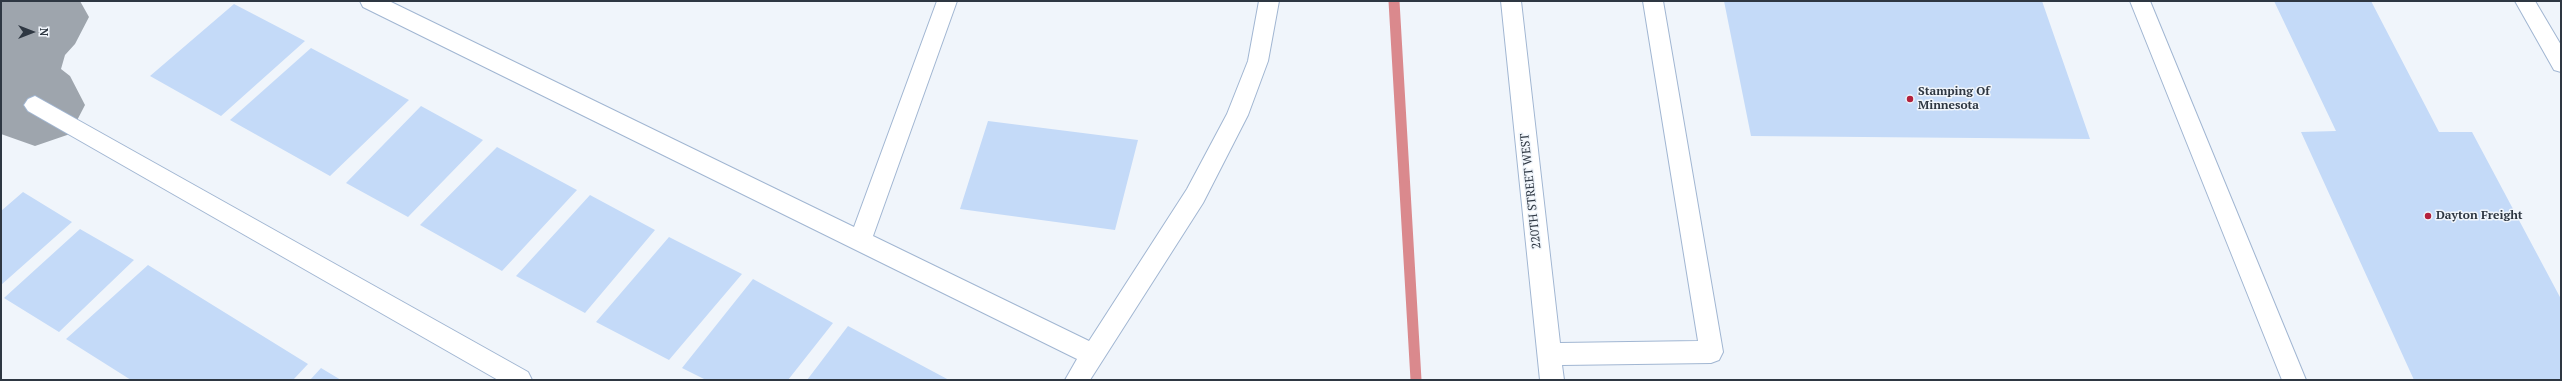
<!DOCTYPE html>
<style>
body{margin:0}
#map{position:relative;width:2562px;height:381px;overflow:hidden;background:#f0f5fb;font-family:"PT Serif",serif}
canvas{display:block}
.frame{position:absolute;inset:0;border:2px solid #2e3742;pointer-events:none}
.north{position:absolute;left:12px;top:12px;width:40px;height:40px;-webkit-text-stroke:3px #f0f5fb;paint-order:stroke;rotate:90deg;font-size:11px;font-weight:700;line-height:16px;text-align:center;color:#2e3742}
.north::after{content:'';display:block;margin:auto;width:14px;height:18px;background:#2e3742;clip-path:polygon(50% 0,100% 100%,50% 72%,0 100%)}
</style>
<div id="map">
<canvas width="2562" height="381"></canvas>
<div class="frame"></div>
<div class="north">N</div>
</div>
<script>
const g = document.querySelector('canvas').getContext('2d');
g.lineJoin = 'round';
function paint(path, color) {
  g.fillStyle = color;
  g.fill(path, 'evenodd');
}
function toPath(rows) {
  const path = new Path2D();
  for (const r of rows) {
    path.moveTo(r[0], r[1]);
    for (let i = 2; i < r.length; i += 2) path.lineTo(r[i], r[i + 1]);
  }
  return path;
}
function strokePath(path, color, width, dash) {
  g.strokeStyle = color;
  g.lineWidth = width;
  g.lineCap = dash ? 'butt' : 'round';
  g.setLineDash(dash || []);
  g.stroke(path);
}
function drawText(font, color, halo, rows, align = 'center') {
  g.font = font + ' "PT Serif",serif';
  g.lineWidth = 3;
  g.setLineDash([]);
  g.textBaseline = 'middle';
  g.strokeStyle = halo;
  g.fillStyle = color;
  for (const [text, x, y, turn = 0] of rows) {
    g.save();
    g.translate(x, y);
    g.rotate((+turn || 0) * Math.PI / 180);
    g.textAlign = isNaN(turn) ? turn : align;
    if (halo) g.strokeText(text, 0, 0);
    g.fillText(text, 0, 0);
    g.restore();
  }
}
paint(toPath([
 [1,1,26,1,1,21]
]), '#fcd0d1');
strokePath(toPath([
 [1394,1,1416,380]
]), '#da898d', 11);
paint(toPath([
 [1,1,80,1,89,17,75,44,65,55,61,69,70,76,85,105,70,134,35,146,1,134,1,1]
]), '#9ea5ad');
paint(toPath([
 [1724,1,2042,1,2090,139,1751,136],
 [2274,1,2371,1,2439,132,2472,132,2561,299,2561,380,2414,380,2301,132,2336,131],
 [234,4,305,41,221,116,150,76],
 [311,48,409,100,330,176,230,120],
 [421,106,483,140,408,217,346,183],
 [988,121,1138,140,1115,230,960,209],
 [497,147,577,190,502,271,420,225],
 [23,192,72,222,1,285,1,211],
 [590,195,655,230,585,313,516,276],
 [80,229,134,260,59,332,4,298],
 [669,237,742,274,669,360,596,322],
 [148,265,308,364,293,380,131,380,66,339],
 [753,279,833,323,788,380,706,380,682,368],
 [848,326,949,380,807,380],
 [321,368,341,380,310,380]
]), '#c4daf8');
const minor = toPath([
 [360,1,389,1,854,227,937,1,957,1,873,236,1089,341,1187,189,1227,114,1248,61,1259,1,1279,1,1268,61,1248,115,1203,203,1090,380,1065,380,1077,359,363,7,360,1],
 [1501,1,1521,1,1560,343,1698,341,1643,1,1663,1,1723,352,1719,360,1711,363,1562,365,1564,380,1540,380,1501,1],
 [2130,1,2150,1,2306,380,2282,380,2130,1],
 [2515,1,2535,1,2561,45,2561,72,2554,70,2515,1],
 [35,96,528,372,532,380,498,380,28,111,24,105,28,99,35,96]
]);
strokePath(minor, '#a1b6d2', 2);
paint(minor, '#fff');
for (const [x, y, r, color] of [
 [1910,99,4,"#b3203d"],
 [2428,216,4,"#b3203d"]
]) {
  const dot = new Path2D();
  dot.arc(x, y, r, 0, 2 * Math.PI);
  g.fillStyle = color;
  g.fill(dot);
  strokePath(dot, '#f0f5fb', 1.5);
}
drawText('bold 12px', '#2e3742', '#f0f5fb', [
 ["Stamping Of",1918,92],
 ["Minnesota",1918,106],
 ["Dayton Freight",2436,216]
], 'left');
drawText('12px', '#2e3742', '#f0f5fb', [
 ["220TH STREET WEST",1531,191,-96]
]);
</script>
